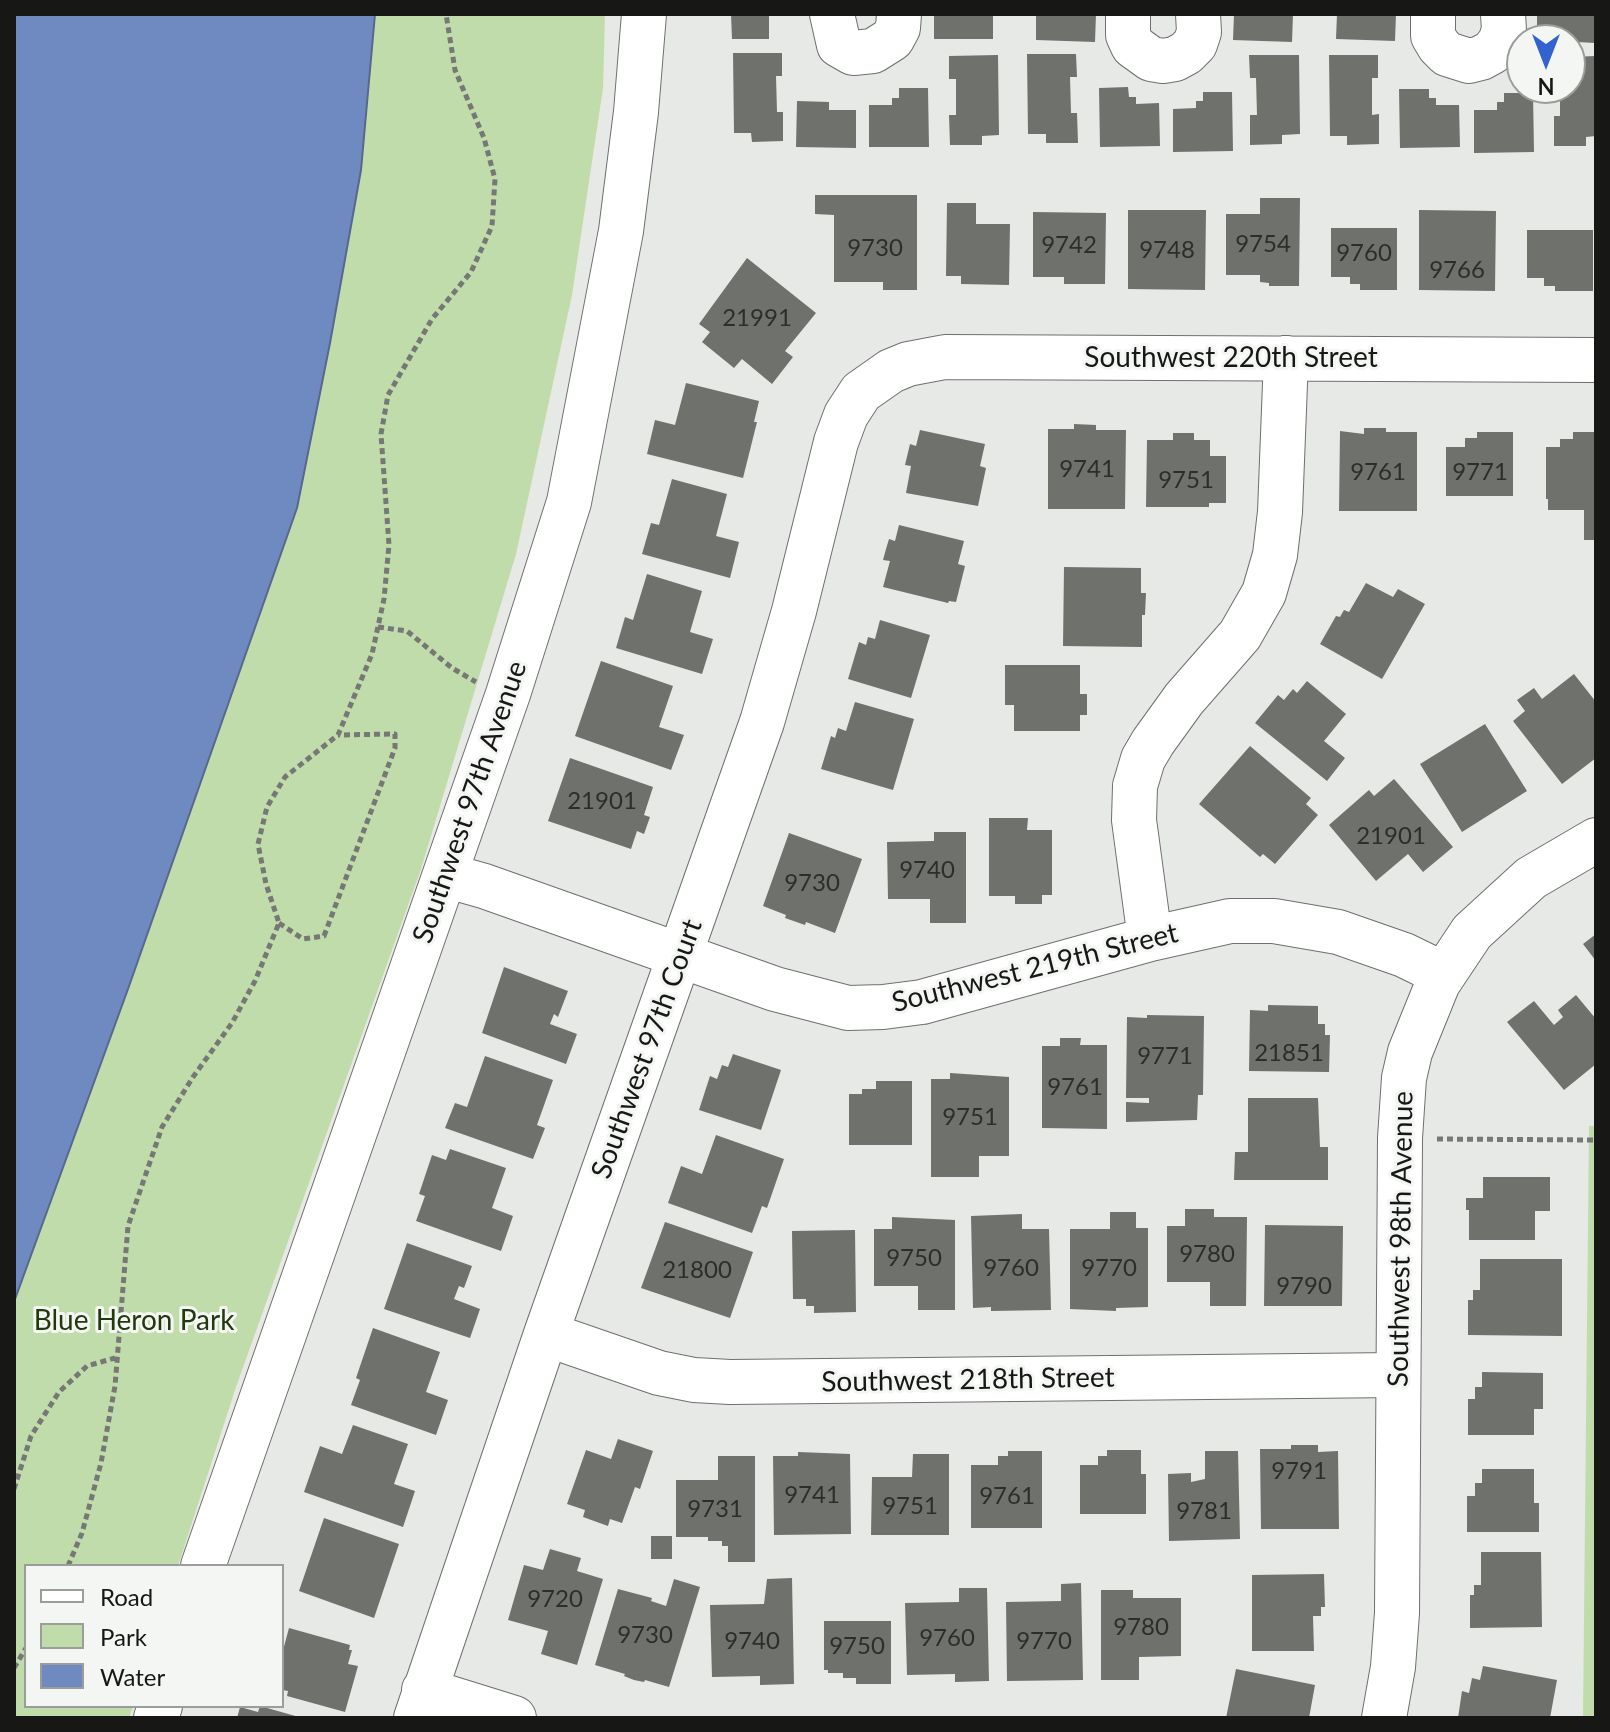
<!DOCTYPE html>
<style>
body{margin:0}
#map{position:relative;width:1610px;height:1732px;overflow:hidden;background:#e6e9e5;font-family:Lato,sans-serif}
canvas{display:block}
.frame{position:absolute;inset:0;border:16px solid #171716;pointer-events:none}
.legend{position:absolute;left:24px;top:1564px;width:260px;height:144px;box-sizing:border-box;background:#f3f6f2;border:2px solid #9b9d9a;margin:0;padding:10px 14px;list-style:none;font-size:24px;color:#171716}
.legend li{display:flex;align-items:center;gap:16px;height:40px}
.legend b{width:40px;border:2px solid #9b9d9a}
.north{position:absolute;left:1506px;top:24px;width:80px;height:80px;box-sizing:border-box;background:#f3f6f2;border:2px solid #9b9d9a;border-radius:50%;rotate:180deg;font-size:22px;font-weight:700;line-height:32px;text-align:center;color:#171716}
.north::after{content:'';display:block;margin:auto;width:28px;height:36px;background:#3261d0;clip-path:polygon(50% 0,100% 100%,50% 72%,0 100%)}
</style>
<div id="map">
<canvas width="1610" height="1732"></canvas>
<div class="frame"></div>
<ul class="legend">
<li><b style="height:10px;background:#fff"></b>Road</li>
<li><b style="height:22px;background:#bfdcaa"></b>Park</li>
<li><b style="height:22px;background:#6f8ac1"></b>Water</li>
</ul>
<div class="north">N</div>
</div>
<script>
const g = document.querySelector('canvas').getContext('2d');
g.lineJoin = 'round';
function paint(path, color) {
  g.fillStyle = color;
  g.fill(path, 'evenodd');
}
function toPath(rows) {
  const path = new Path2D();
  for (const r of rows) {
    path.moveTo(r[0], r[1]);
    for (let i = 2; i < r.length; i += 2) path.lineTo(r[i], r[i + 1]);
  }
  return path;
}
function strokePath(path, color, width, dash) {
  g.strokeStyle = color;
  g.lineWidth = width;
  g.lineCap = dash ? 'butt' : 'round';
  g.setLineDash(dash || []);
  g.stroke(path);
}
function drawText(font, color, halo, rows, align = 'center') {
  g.font = font + ' Lato,sans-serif';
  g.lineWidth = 6;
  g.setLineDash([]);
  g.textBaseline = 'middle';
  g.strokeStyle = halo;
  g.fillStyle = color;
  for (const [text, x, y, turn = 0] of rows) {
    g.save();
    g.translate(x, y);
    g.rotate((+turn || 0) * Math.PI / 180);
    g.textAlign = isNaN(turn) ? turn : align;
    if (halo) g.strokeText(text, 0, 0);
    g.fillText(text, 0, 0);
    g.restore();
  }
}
paint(toPath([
 [375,14,605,14,603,88,572,295,516,554,421,869,236,1387,178,1566,26,1566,26,1706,133,1706,129,1718,14,1718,14,1302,128,989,297,508,330,343,361,170],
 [1589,1126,1596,1126,1596,1718,1583,1718]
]), '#bfdcaa');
const water = toPath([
 [14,14,375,14,361,170,330,343,297,508,128,989,14,1302,14,14]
]);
paint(water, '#6f8ac1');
strokePath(water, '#55688e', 2);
paint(toPath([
 [731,14,769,14,769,39,732,39],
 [934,14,993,14,993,39,934,39],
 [1036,14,1096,14,1095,42,1036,40],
 [1234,14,1293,14,1292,42,1233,40],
 [1337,14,1396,14,1395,41,1336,39],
 [1537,14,1596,14,1596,43,1537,40],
 [733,53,782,53,782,76,776,76,777,112,783,112,783,141,752,142,751,133,734,133],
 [1027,54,1076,54,1077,77,1070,77,1071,113,1077,113,1078,143,1046,143,1046,134,1028,134],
 [998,55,999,135,982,136,982,145,950,145,949,115,956,115,956,79,949,79,949,56],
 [1249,55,1299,55,1300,134,1282,135,1282,144,1250,145,1250,115,1257,115,1256,78,1250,78],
 [1329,55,1378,55,1378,78,1372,78,1372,115,1379,114,1379,144,1347,145,1347,136,1330,136],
 [1596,56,1596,136,1586,137,1586,146,1554,146,1554,116,1560,116,1560,88,1570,88,1570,57],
 [1128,87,1129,97,1136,97,1136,104,1159,103,1160,146,1100,147,1099,88],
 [899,88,928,88,929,147,869,147,869,105,892,105,892,98,899,98],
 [1399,89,1429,89,1429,98,1436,98,1436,105,1459,105,1460,147,1400,148],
 [1203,92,1232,92,1233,151,1173,152,1173,109,1196,108,1196,101,1203,101],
 [1504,93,1533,93,1534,152,1474,153,1474,110,1497,110,1497,102,1504,102],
 [797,101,829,102,829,110,856,110,856,148,796,147],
 [815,195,917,195,917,290,883,290,883,282,834,282,834,215,815,214],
 [1260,198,1300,198,1299,286,1269,286,1269,283,1260,282,1260,275,1226,275,1226,214,1260,214],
 [947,203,976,203,976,224,1010,224,1009,285,961,284,961,276,946,276],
 [1128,210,1206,210,1205,290,1128,289],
 [1419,210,1496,211,1495,291,1419,290],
 [1033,212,1106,213,1105,284,1064,284,1064,277,1033,277],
 [1331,228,1397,228,1397,290,1360,290,1360,284,1350,284,1350,277,1331,277],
 [1527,230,1593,230,1593,291,1555,291,1555,286,1544,286,1544,278,1527,278],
 [747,258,816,313,785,351,793,357,772,384,742,359,734,368,702,342,710,332,699,324],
 [686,383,759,401,754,422,757,422,743,478,647,454,655,420,675,425],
 [1074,424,1096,425,1096,430,1126,430,1125,509,1048,509,1048,429,1074,429],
 [1364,428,1386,428,1386,432,1417,432,1417,511,1339,511,1340,431,1364,434],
 [920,430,985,444,980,466,986,468,978,506,906,493,911,466,905,465,910,444,916,446],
 [1477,432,1513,432,1513,496,1446,496,1446,447,1465,447,1465,438,1477,438],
 [1573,432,1596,432,1596,540,1584,540,1584,510,1548,510,1548,499,1546,499,1546,447,1560,447,1560,439,1573,439],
 [1173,433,1194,433,1194,440,1210,440,1210,456,1226,456,1226,503,1209,503,1209,507,1146,507,1147,440,1173,440],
 [672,479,727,494,716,536,739,542,730,578,642,554,651,523,659,525],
 [899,525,964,541,958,564,965,566,956,602,949,601,948,603,883,587,890,561,883,560,886,549,889,539,895,541],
 [1064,567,1141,568,1141,593,1146,593,1145,615,1142,615,1142,647,1063,646],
 [647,574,702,591,690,632,713,639,702,674,616,648,625,617,633,620],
 [1366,583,1393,597,1398,589,1425,604,1382,679,1320,644,1336,616,1340,617,1344,610,1349,612],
 [880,620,930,635,911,698,848,679,859,642,866,645,868,637,875,639],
 [601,661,673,686,659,727,684,735,671,770,575,736],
 [1005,665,1080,665,1080,694,1087,694,1087,715,1080,715,1080,731,1014,731,1014,705,1005,705],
 [1574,674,1596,702,1596,758,1562,784,1513,721,1525,711,1517,700,1534,688,1542,699],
 [1307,681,1346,714,1324,741,1345,758,1327,781,1255,723,1278,695,1284,700,1293,689,1297,693],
 [855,702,914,719,893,790,821,769,831,736,835,738,838,728,846,731],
 [1485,724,1527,791,1462,832,1420,764],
 [1250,746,1311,798,1306,804,1318,815,1275,864,1263,854,1260,857,1199,804],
 [570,758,653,787,644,815,650,817,644,834,637,831,631,849,548,821],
 [1394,779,1453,847,1423,872,1408,854,1376,881,1329,825,1369,790,1374,796],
 [989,818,1028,818,1027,830,1052,830,1052,895,1042,895,1042,904,1015,904,1015,896,989,896],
 [934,832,966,832,966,923,930,923,930,899,888,899,887,842,934,841],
 [789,833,862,859,835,933,806,922,805,925,785,918,786,915,763,906],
 [1596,934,1596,961,1583,944],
 [504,967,568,991,558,1017,554,1014,550,1024,577,1034,566,1064,482,1033],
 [1576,995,1596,1019,1596,1064,1564,1090,1507,1022,1534,1001,1554,1025,1563,1017,1558,1010],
 [1268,1005,1318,1006,1318,1024,1325,1024,1325,1035,1330,1035,1329,1072,1249,1071,1250,1010,1268,1011],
 [1147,1015,1204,1016,1203,1095,1198,1095,1197,1120,1126,1122,1126,1102,1149,1103,1149,1098,1126,1098,1127,1017,1147,1018],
 [1060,1038,1081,1038,1080,1045,1107,1045,1107,1129,1042,1128,1042,1046,1060,1046],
 [733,1054,781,1070,761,1130,699,1110,710,1076,717,1079,722,1065,728,1067],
 [485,1056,553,1080,537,1125,545,1128,533,1159,445,1128,455,1103,467,1107],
 [950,1073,1009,1077,1009,1156,979,1156,979,1177,931,1177,931,1079,950,1079],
 [876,1081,912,1081,912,1145,849,1145,849,1094,862,1094,862,1089,876,1089],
 [1248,1098,1318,1098,1320,1147,1328,1147,1328,1180,1234,1180,1235,1152,1248,1152],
 [716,1135,784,1159,767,1208,762,1206,752,1233,668,1203,681,1166,702,1174],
 [450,1149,506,1168,492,1208,513,1216,501,1251,416,1221,425,1196,419,1194,432,1155,446,1160],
 [1483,1177,1550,1177,1550,1211,1535,1211,1535,1240,1469,1240,1469,1210,1466,1210,1466,1198,1483,1198],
 [1185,1209,1214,1209,1214,1217,1247,1217,1246,1306,1210,1306,1210,1282,1167,1282,1167,1226,1185,1226],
 [1110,1212,1136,1212,1136,1228,1148,1228,1148,1307,1116,1308,1116,1311,1070,1309,1070,1229,1110,1229],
 [1022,1214,1022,1229,1049,1229,1051,1310,991,1311,991,1307,973,1308,971,1216],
 [892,1217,955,1220,955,1310,918,1310,918,1286,874,1286,874,1229,892,1229],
 [665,1222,753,1252,730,1318,641,1288],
 [1265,1225,1343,1226,1342,1306,1264,1306],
 [855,1230,856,1312,814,1313,814,1306,806,1306,806,1299,793,1299,792,1231],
 [407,1243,472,1266,464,1288,459,1286,454,1299,480,1309,470,1338,384,1309],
 [1480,1259,1562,1259,1562,1336,1468,1335,1468,1300,1473,1300,1473,1290,1480,1290],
 [373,1328,440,1352,426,1392,448,1400,436,1435,351,1405,360,1380,356,1378],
 [1482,1372,1543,1373,1543,1409,1534,1409,1534,1435,1468,1435,1468,1399,1475,1399,1475,1387,1482,1387],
 [353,1425,408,1444,394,1484,415,1491,403,1527,304,1492,320,1446,342,1454],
 [618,1439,653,1451,640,1489,635,1487,622,1523,610,1519,608,1526,583,1517,585,1510,567,1504,586,1450,611,1459],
 [1291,1445,1318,1445,1318,1452,1338,1451,1339,1529,1261,1529,1260,1449,1291,1449],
 [1107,1450,1141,1450,1141,1474,1146,1474,1146,1514,1080,1514,1080,1465,1098,1465,1098,1456,1107,1456],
 [1008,1451,1042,1451,1042,1528,971,1528,971,1465,998,1465,998,1456,1008,1456],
 [1205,1451,1238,1451,1240,1539,1169,1541,1168,1474,1191,1473,1191,1482,1205,1479],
 [798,1452,850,1454,851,1534,774,1535,773,1456,798,1456],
 [913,1454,949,1454,949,1535,871,1535,872,1477,912,1477],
 [718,1456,755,1456,755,1562,728,1562,728,1546,722,1546,722,1541,708,1541,708,1537,676,1537,676,1480,718,1480],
 [1482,1469,1534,1469,1534,1503,1539,1503,1539,1532,1467,1532,1467,1496,1475,1496,1475,1483,1482,1483],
 [324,1518,399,1544,374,1618,299,1591],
 [651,1536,672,1536,672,1559,651,1559],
 [550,1549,581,1558,577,1571,603,1579,577,1665,541,1654,548,1631,508,1620,524,1565,543,1570],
 [1481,1552,1541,1552,1542,1627,1470,1628,1470,1595,1474,1595,1474,1585,1481,1585],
 [1324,1574,1325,1607,1321,1607,1321,1616,1313,1616,1314,1651,1252,1651,1252,1575],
 [792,1578,794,1684,760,1685,760,1676,712,1677,710,1605,764,1604,767,1579],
 [674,1579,700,1587,669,1687,645,1680,644,1682,634,1680,624,1676,625,1674,595,1665,618,1589,652,1598,651,1601,666,1606],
 [1081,1583,1083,1680,1007,1681,1006,1602,1061,1601,1061,1584],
 [959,1588,987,1588,989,1681,955,1682,955,1674,907,1675,905,1603,959,1602],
 [1101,1590,1133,1590,1133,1598,1181,1598,1181,1656,1139,1657,1139,1680,1101,1680],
 [824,1621,891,1621,891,1684,856,1684,856,1678,843,1678,843,1673,828,1673,828,1670,824,1670],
 [289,1628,350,1645,349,1650,352,1650,348,1664,358,1666,345,1712,287,1696,288,1691,282,1690,282,1654],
 [1483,1666,1557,1680,1550,1718,1458,1718,1462,1691,1469,1693,1472,1678,1480,1680],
 [1236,1669,1315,1685,1309,1718,1285,1716,1284,1718,1226,1718],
 [260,1706,299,1717,299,1718,237,1718,240,1707,258,1712]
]), '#6f716d');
const minor = toPath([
 [832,14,839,45,853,53,873,51,892,39,898,28,899,14],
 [1128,14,1128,35,1133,46,1151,59,1163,61,1175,59,1186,53,1195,44,1199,32,1198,14],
 [1433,14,1433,36,1439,46,1447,54,1469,61,1481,58,1492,52,1500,42,1504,30,1503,14],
 [445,875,484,886,775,989,848,1008,883,1007,922,1002,1150,939,1230,921,1274,921,1338,932,1404,955,1443,974],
 [1150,939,1134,820,1135,786,1143,759,1153,742,1184,699,1240,635,1264,593,1275,555,1280,512,1286,358],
 [546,1334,659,1373,694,1380,730,1382,1397,1375],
 [203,1566,508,694,569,502,621,231,636,112,644,14],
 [424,1690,514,1718],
 [156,1718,160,1706],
 [416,1718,546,1334,762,722,794,611,836,442,846,415,861,392,891,371,908,364,945,357,1596,360],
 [1384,1718,1393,1667,1397,1613,1400,1138,1404,1078,1410,1052,1438,983,1472,932,1531,878,1596,840]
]);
strokePath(minor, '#6e706d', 46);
strokePath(toPath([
 [378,627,407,631,452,668,476,682],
 [279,923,303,939,324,936,395,748,395,734,338,735],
 [1437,1139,1596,1140],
 [14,1489,31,1436,59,1392,87,1366,115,1358],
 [68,1566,82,1533,101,1463,115,1386,128,1226,162,1127,193,1077,232,1023,255,981,279,923,266,884,258,844,267,807,285,777,338,735,372,654,384,599,389,545,381,434,388,395,432,319,471,272,492,226,495,179,484,138,455,70,446,14],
 [14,1668,26,1648]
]), '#777876', 5, [6, 4]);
strokePath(minor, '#fff', 44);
drawText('24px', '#2d2e2c', null, [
 ["9754",1263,244],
 ["9742",1069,245],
 ["9730",875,248],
 ["9748",1167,250],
 ["9760",1364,253],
 ["9766",1457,270],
 ["21991",757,318],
 ["9741",1087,469],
 ["9761",1378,472],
 ["9771",1480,472],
 ["9751",1186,480],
 ["21901",602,801],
 ["21901",1391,836],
 ["9740",927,870],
 ["9730",812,883],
 ["21851",1289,1053],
 ["9771",1165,1056],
 ["9761",1075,1087],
 ["9751",970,1117],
 ["9780",1207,1254],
 ["9750",914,1258],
 ["9760",1011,1268],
 ["9770",1109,1268],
 ["21800",697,1270],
 ["9790",1304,1286],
 ["9791",1299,1471],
 ["9741",812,1495],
 ["9761",1007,1496],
 ["9751",910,1506],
 ["9731",715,1509],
 ["9781",1204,1511],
 ["9720",555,1599],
 ["9780",1141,1627],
 ["9730",645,1635],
 ["9760",947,1638],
 ["9740",752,1641],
 ["9770",1044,1641],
 ["9750",857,1646]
]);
drawText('28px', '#171716', '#f3f6f2', [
 ["Southwest 220th Street",1231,358],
 ["Southwest 97th Avenue",470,802,-71],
 ["Southwest 219th Street",1035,968,-14],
 ["Southwest 97th Court",647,1049,-70],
 ["Southwest 98th Avenue",1401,1239,-89],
 ["Southwest 218th Street",968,1380,-1]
]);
drawText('28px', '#22380d', '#f3f6f2', [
 ["Blue Heron Park",134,1321]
]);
</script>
